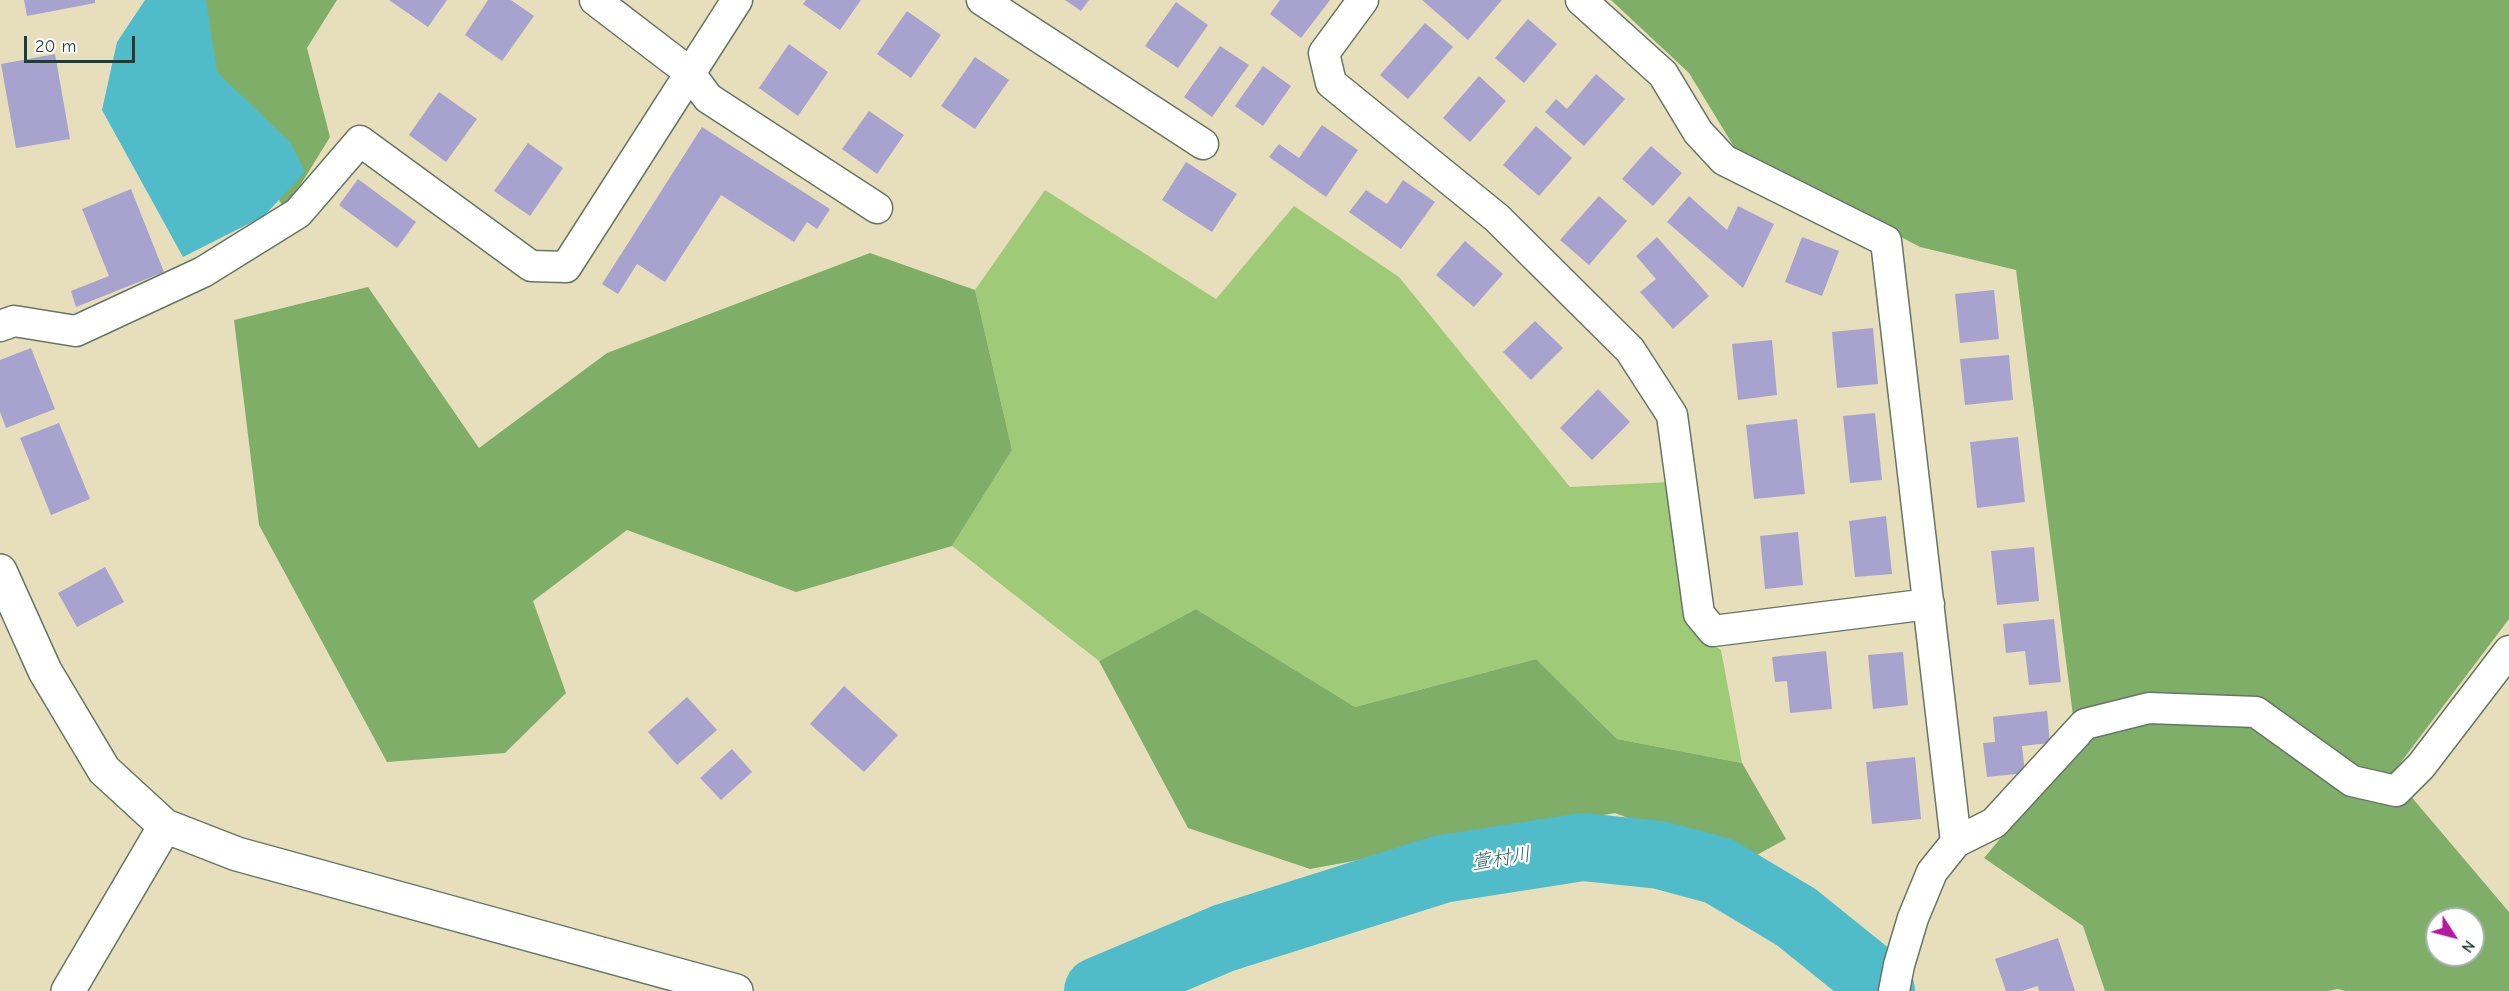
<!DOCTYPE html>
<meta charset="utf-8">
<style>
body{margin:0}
#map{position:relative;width:2509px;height:991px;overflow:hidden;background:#e7dfbb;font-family:"Comic Neue",sans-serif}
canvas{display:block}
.north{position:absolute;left:2425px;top:907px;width:60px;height:60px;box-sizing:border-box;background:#fff;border:2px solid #a5b1ae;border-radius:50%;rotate:126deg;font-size:16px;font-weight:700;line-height:24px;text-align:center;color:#1f3d34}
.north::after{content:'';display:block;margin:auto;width:21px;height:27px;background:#b5179e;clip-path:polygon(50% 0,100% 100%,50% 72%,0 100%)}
.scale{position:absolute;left:24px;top:36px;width:111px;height:27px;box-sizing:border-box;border:3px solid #1f3d34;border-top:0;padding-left:8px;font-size:18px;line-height:21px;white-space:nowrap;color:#1f3d34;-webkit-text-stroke:4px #fff;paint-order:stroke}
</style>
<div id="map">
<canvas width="2509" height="991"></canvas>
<div class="north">N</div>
<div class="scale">20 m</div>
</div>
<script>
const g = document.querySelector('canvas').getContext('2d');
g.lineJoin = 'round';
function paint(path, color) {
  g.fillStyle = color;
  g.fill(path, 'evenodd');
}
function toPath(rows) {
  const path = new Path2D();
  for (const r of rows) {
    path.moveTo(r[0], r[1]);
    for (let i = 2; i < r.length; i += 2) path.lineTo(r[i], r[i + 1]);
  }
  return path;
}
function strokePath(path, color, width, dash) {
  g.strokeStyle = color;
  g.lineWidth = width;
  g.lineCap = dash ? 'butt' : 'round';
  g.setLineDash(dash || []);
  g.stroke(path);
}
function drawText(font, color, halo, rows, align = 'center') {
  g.font = font + ' "Comic Neue","Klee One",sans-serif';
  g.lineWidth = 4.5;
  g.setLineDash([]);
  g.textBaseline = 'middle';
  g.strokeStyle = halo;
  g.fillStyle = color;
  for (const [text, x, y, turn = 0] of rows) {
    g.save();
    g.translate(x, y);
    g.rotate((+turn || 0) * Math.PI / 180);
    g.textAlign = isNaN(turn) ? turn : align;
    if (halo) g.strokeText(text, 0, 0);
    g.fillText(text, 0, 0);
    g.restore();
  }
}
paint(toPath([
 [1045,190,1216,299,1294,206,1399,277,1570,487,1671,482,1691,630,1721,650,1742,763,1617,739,1536,659,1355,707,1196,609,1099,661,952,546,1012,450,975,290]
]), '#9fca77');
paint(toPath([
 [159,0,337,0,307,48,330,137,285,210],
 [1611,0,2509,0,2509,619,2392,774,2509,912,2509,991,2345,991,2338,989,2328,991,2105,991,2083,926,1984,858,2077,747,2016,270,1920,247,1736,150,1689,73],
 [2437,919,2473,919,2473,955,2437,955],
 [870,253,975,290,1012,450,952,546,796,592,627,530,533,601,566,693,505,753,387,762,259,525,234,320,368,287,479,448,607,353],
 [1196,609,1355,707,1536,659,1617,739,1742,763,1786,839,1744,862,1615,813,1310,869,1188,828,1099,661]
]), '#7fae68');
paint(toPath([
 [145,0,206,0,217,72,291,143,305,172,264,216,183,257,102,110,117,42]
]), '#50bcca');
strokePath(toPath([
 [1098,991,1224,938,1442,869,1583,847,1660,855,1719,871,1796,917,1868,975,1881,991]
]), '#50bcca', 68);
paint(toPath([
 [24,0,95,0,95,3,27,16],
 [389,0,447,0,428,27],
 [488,0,511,0,534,16,502,61,465,35],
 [806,0,861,0,840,30,803,4],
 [1065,0,1089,0,1081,11],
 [1280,0,1330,0,1301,38,1270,14],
 [1422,0,1502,0,1468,40],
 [1176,2,1208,25,1178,68,1145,46],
 [907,11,941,35,911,78,877,54],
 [1528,19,1557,44,1524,83,1495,58],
 [1425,23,1453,47,1408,99,1380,75],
 [789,44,828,72,798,116,759,88],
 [1220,46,1249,65,1212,117,1184,97],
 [55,54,70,139,16,148,1,64],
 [975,57,1009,80,975,129,941,106],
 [1263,66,1291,86,1263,126,1235,106],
 [1596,74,1625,99,1584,146,1545,112,1556,99,1567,109],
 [1479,76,1506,101,1470,142,1443,118],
 [439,92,477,119,446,162,409,135],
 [869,111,904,135,877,174,842,149],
 [1322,125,1358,150,1326,197,1269,157,1279,144,1299,158],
 [1536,126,1572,158,1539,196,1503,165],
 [702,127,830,209,817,229,807,222,794,242,721,195,665,282,637,264,618,294,602,284],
 [528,143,563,168,530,216,494,191],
 [1651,146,1682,173,1653,206,1622,179],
 [1186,162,1237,194,1212,232,1162,200],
 [358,179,416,222,397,248,339,205],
 [1403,180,1435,202,1401,249,1349,212,1366,190,1387,204],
 [131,189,164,272,76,307,71,291,109,276,82,209],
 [1599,196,1627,221,1589,265,1560,240],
 [1689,196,1727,230,1738,206,1774,224,1743,288,1667,222],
 [1657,237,1709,296,1673,329,1640,292,1656,279,1636,256],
 [1802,237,1839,251,1822,296,1785,282],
 [1465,241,1503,274,1474,307,1436,275],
 [1994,290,1999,339,1960,343,1955,294],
 [1535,321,1563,348,1531,380,1503,352],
 [1873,328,1878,384,1837,388,1832,332],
 [1772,340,1777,395,1738,400,1732,344],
 [31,348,55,409,6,428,0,412,0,360],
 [2009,355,2013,400,1965,405,1960,359],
 [1598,389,1630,422,1592,460,1560,428],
 [1875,413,1882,480,1850,483,1843,416],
 [1797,419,1805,494,1754,499,1746,425],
 [59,423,90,499,51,515,20,438],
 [2018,437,2025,502,1977,508,1970,442],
 [1886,516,1892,574,1855,577,1849,521],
 [1798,532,1803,585,1765,589,1760,536],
 [2034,547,2039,601,1997,605,1991,551],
 [105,567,124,602,77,627,58,593],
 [2054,619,2061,682,2029,685,2025,651,2006,653,2003,624],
 [1826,651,1832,709,1790,713,1787,681,1775,682,1772,657],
 [1903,652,1908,705,1873,709,1868,655],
 [844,686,898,735,864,772,810,724],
 [687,697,717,730,677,765,648,732],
 [2047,711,2050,743,2022,746,2025,773,1987,777,1983,743,1995,742,1993,717],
 [732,749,752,772,721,800,700,778],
 [1915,757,1921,819,1872,824,1866,762],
 [2058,938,2075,991,2039,991,2038,986,2022,991,2006,991,1995,959]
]), '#a8a2ce');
const street = toPath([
 [595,0,689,72,708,98,877,208],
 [982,0,1203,144],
 [1363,0,1324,53,1331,83,1497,218,1630,350,1672,415,1699,614,1713,631,1929,604],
 [1581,0,1663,74,1698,132,1724,160,1886,241,1956,842,1932,872,1913,918,1899,965,1894,991],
 [0,326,14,321,76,331,203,272,298,213,360,141,531,266,566,267,737,0],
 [1956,842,1994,823,2085,724,2149,708,2256,712,2352,781,2396,791,2421,766,2509,651]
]);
const secondary = toPath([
 [0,571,45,671,104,770,165,826,237,854,736,991],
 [68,991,165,826]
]);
strokePath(street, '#657663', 33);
strokePath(secondary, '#657663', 36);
strokePath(street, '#fff', 30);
strokePath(secondary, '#fff', 33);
drawText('italic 20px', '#2e6361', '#fff', [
 ["萱村川",1501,859,-9]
]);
</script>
